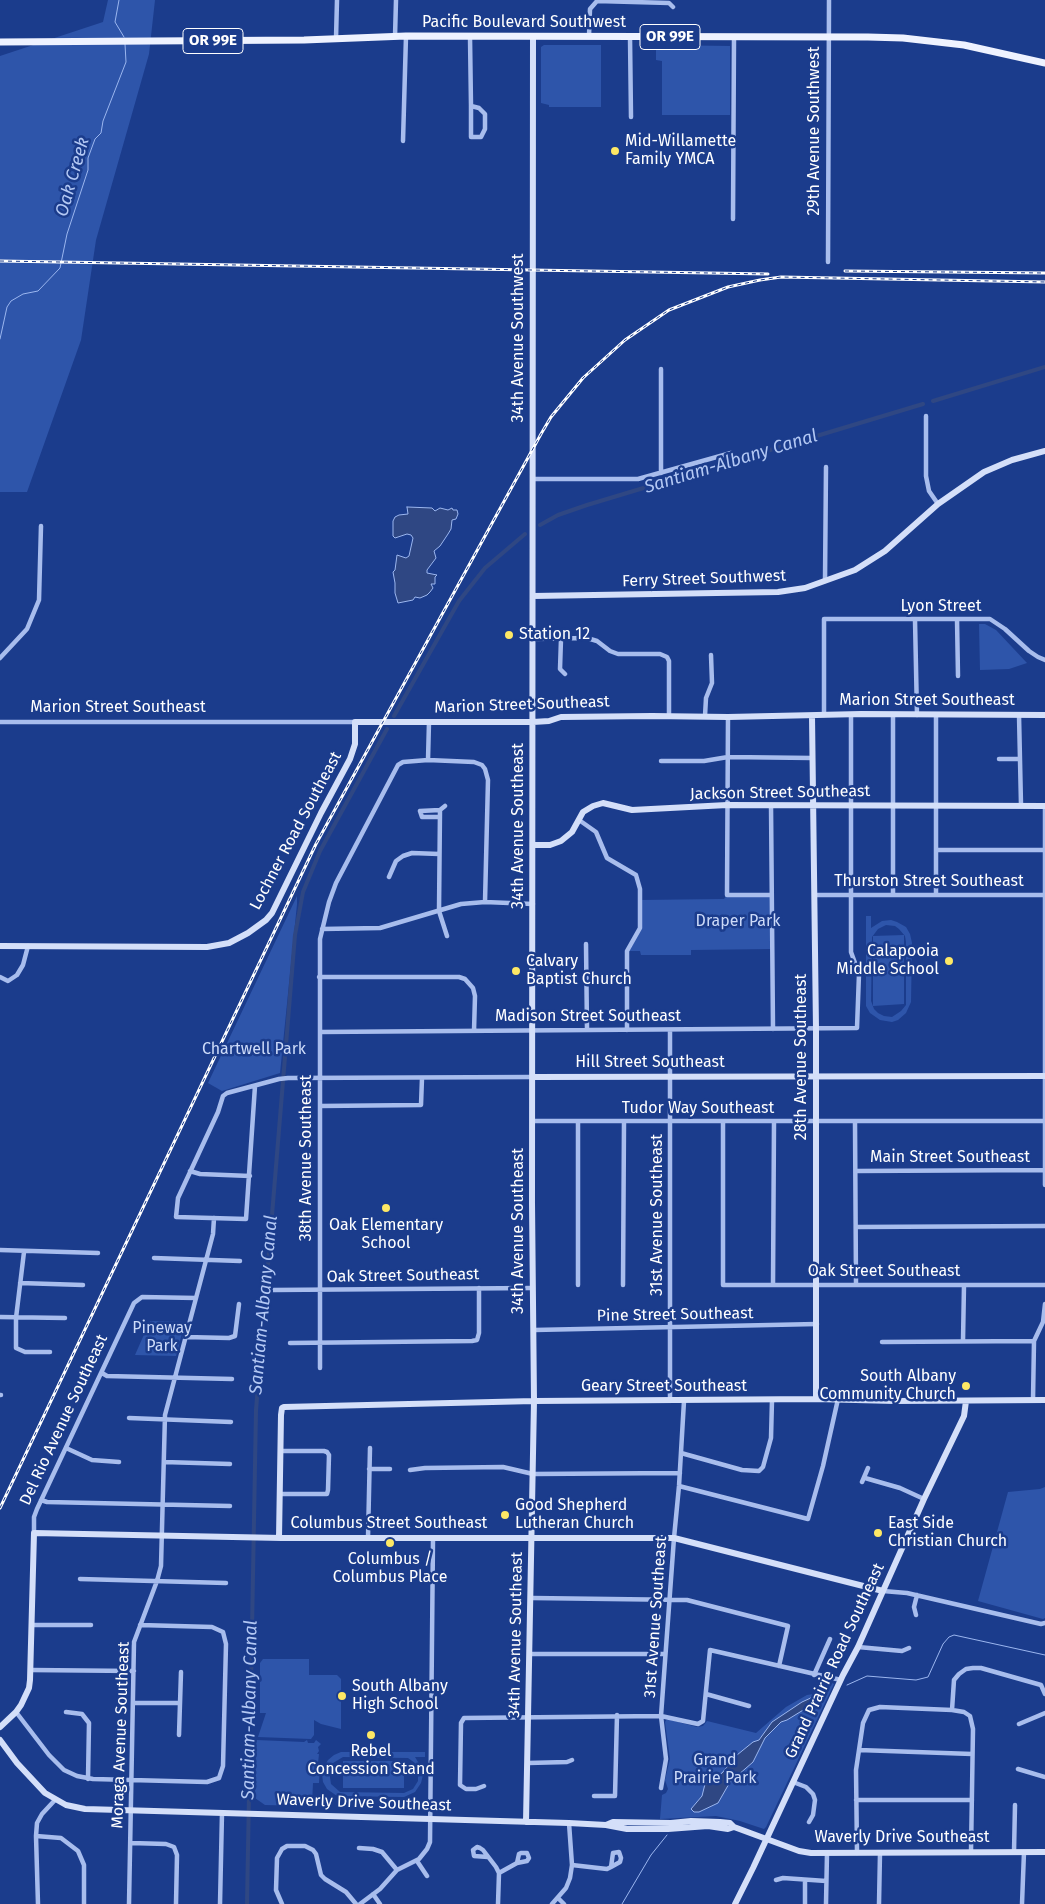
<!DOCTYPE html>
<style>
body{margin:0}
canvas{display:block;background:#1b3c8c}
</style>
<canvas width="1045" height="1904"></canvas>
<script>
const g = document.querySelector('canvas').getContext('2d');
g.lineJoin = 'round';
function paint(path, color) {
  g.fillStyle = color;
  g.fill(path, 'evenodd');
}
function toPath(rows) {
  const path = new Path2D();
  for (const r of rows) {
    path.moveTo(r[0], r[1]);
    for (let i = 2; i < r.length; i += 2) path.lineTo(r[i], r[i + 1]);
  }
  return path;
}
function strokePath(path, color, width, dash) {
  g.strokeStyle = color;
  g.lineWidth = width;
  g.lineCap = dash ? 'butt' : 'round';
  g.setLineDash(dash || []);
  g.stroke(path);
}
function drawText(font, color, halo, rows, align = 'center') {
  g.font = font + ' "Fira Sans",sans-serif';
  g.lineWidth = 5;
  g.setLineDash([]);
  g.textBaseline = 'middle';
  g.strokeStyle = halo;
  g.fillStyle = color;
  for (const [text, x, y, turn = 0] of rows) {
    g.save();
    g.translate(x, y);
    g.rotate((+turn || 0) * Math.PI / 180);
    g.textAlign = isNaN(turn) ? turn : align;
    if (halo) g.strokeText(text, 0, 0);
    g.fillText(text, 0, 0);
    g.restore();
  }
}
paint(toPath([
 [108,0,155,0,149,54,96,240,81,340,27,492,0,492,0,56,103,22],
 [544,45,601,45,601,107,549,107,549,105,541,103,541,47],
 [656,45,730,46,730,115,662,115,662,61,656,60],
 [979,624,985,624,996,630,1027,663,1009,669,980,670],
 [727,895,770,895,771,949,691,950,691,955,641,955,640,951,627,951,640,928,640,900,724,899],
 [297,896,297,904,280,1073,222,1091,208,1083],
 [866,916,871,916,871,928,882,921,891,920,897,922,906,927,910,934,912,943,911,1002,906,1013,898,1020,892,1022,880,1020,870,1013,866,1006],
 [886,925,895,926,899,929,905,936,906,942,906,1005,901,1011,892,1017,884,1016,878,1013,874,1009,871,1001,872,937,878,929],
 [904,935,904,1004,873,1006,873,936],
 [150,1321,185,1322,176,1356,135,1355],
 [1045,1487,1045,1618,1043,1619,978,1601,1008,1492,1040,1489],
 [263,1659,309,1659,309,1675,337,1675,341,1679,341,1729,321,1724,314,1720,314,1735,311,1739,258,1737,266,1713,260,1713,260,1663],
 [832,1683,834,1684,766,1827,764,1829,740,1821,716,1816,660,1819,662,1795,666,1793,668,1789,665,1780,670,1759,665,1722,667,1719,697,1727,703,1726,707,1721,756,1733,786,1707,807,1695,820,1693],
 [256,1740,304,1742,307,1740,308,1743,314,1743,316,1740,321,1744,318,1747,319,1751,317,1754,319,1754,318,1763,320,1765,319,1783,313,1783,312,1804,311,1806,265,1805,255,1798],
 [341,1752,425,1752,425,1757,415,1757,421,1767,423,1775,421,1783,415,1792,404,1797,337,1796,327,1789,323,1782,322,1774,324,1767,328,1760,334,1755],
 [343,1757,408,1758,415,1763,418,1769,418,1781,413,1789,404,1793,340,1792,331,1784,329,1771,333,1763],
 [343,1761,404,1761,404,1788,343,1788]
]), '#2e55aa');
const water = toPath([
 [407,507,432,508,435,511,440,508,448,510,452,508,453,510,457,510,458,514,456,519,452,520,451,529,448,534,440,546,434,551,436,558,427,570,427,573,437,575,435,577,435,584,431,584,433,588,430,592,427,595,420,598,415,597,413,600,398,603,395,593,395,583,393,572,395,570,397,555,406,558,409,556,413,538,411,535,407,534,395,538,393,536,393,521,395,517,399,515,408,514,407,507],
 [826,1691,827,1693,813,1704,787,1720,781,1722,765,1738,753,1762,730,1782,718,1803,699,1812,694,1812,691,1809,702,1796,705,1784,722,1773,737,1755,753,1742,759,1740,772,1722,802,1702,826,1691]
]);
paint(water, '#2f4783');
strokePath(water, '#9bb6ef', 1);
strokePath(toPath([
 [119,0,115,22,124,37],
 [0,339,7,307,11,301,23,294,38,291,60,268,67,234,88,170,88,158,95,139,101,133,103,121,126,62,125,44],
 [847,1685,867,1676,916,1680,928,1677,943,1644,949,1637,954,1635,1045,1655],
 [622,1904,651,1855,667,1835]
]), '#9bb6ef', 1);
strokePath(toPath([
 [933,401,1045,367],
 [540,525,558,515,587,505,923,404],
 [394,716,459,601,485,568,525,534],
 [247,1904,256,1410,295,935,303,892,320,851,387,729]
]), '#2f4783', 4);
strokePath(toPath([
 [589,36,590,9,597,1,669,3,673,7],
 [395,37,396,0],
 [470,37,471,106],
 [630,37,631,117],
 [336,39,337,0],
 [471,106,479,108,485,114,485,129,481,137,471,137,471,106],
 [403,141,406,36],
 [733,219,734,37],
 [828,262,829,0],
 [661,369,661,473],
 [926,416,926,476,929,491,938,504],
 [533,479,638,479,731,453],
 [825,581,826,467],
 [957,619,958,676],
 [915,620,917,715],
 [533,639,587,638,597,641,610,651,618,654,660,654,667,657,669,661,669,716],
 [561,639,560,669,565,674],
 [0,658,27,629,39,600,41,526],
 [824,715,824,619,990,619,1005,629,1029,651,1038,657,1045,660],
 [1019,715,1021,805],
 [705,716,706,698,712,683,711,655],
 [728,717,727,895,770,895],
 [0,722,355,722],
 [999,759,1020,759],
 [428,760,429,722],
 [661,761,704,761,728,757,812,758],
 [771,805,773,1029],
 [1045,806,1045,1185],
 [440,810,439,911,447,936],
 [440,817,422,817,420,811,440,810,445,806],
 [579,820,596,832,607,858,636,875,640,889,640,928,627,951,627,1030],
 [936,850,1045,850],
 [389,877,396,861,403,856,412,853,439,854],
 [815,895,1044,895],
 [893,895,893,715],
 [936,895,936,715],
 [322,929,380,928,461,904,485,902,533,904],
 [586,944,587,1030],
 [0,977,8,981,17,975,23,965,28,946],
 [319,977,459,977,465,979,473,988,475,996,474,1031],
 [670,1030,670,1400],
 [320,1032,857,1028,859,974,851,952,851,715],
 [255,1086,246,1219,176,1217,178,1198,218,1112,223,1096,227,1093,279,1079,288,1078,533,1077],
 [320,1106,421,1105,422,1078],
 [533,1121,1044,1121],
 [723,1121,723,1285,1045,1285],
 [855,1122,856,1285],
 [190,1171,200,1174,250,1176],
 [856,1171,1045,1170],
 [857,1227,1045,1226],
 [0,1250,98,1253],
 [24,1252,16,1318,16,1348,25,1352,50,1352],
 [154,1258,240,1261],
 [20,1283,83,1285],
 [578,1285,578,1121],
 [623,1285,624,1121],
 [773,1285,774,1121],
 [273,1290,533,1288],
 [0,1317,65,1318],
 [534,1330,817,1324],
 [185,1337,229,1338,235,1336,239,1304],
 [963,1341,964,1285],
 [882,1342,1034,1341],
 [290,1343,472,1341,477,1340,479,1333,479,1288],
 [320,1368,320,939,329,902,336,883,398,765,403,762,428,760,474,762,482,765,485,769,488,780,485,902],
 [102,1373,107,1376,232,1379],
 [0,1395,1,1395],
 [1033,1400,1034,1341,1043,1322,1045,1304],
 [129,1418,231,1422],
 [66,1448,92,1460,119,1462],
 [681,1453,742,1470,759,1471,763,1467,771,1438,772,1400],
 [164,1462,230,1464],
 [369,1469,390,1469],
 [410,1470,425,1468,503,1467,533,1474,680,1473],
 [865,1478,900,1488,924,1499],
 [862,1482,868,1468],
 [679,1486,808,1519,823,1466,838,1399],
 [280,1494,327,1494,328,1490,329,1455,327,1452,324,1451,281,1451],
 [41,1500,47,1502,230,1506],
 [34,1533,34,1517,37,1509,134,1303,142,1297,196,1298],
 [368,1538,370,1448],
 [80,1579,226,1583],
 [883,1591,907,1593,1041,1624,1045,1623],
 [532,1598,687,1600,788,1626,779,1666],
 [916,1615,914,1607,917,1595],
 [32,1625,91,1625],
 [858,1647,902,1651,909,1648],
 [530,1654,665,1654],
 [31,1670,134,1671],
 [814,1675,830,1639],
 [706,1694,749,1706],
 [133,1703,180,1703],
 [952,1710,954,1680,959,1674,966,1669,973,1668,981,1668,1041,1685,1045,1694],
 [16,1712,49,1755,64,1770,77,1776,93,1779,207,1782,219,1778,223,1766,226,1644,223,1632,212,1627,140,1625],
 [66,1712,82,1714,89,1723,88,1779],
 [1019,1724,1045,1713],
 [179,1735,181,1672],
 [859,1750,972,1754],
 [528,1763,567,1762,572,1760],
 [1018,1769,1045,1777],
 [793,1782,806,1787,813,1794,815,1800,813,1815,809,1822],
 [484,1786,476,1789,466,1789,460,1785,461,1723,464,1718,661,1716,698,1724,703,1721,710,1650,841,1680],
 [661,1788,666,1759,661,1716,674,1538,679,1486,684,1401],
 [594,1796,615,1796,617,1715],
 [856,1800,972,1800],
 [36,1836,61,1838,78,1851,84,1865,84,1904],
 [131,1843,166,1844,174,1847,177,1855,176,1904],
 [359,1848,373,1849,382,1852,397,1870],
 [1014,1852,1015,1805],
 [857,1853,856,1770,863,1723,869,1710,880,1707,952,1710,964,1712,970,1716,973,1729,971,1852],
 [488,1857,474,1856,473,1850,477,1847,480,1848,483,1850,496,1867,499,1873,498,1904],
 [417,1861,427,1876],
 [572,1865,607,1869,611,1867,613,1853,619,1852,621,1858,620,1862,611,1867],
 [499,1873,517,1863,519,1854,521,1853,527,1853,529,1858,527,1861,517,1863],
 [776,1880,783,1878,826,1881],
 [373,1894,380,1904],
 [558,1898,564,1904],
 [38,1904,36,1836,37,1823,42,1814,55,1800],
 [129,1904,134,1642,157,1581,161,1566,165,1415,213,1234,214,1218],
 [220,1904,222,1813],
 [282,1904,276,1890,277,1858,282,1849,287,1846,305,1846,313,1850,316,1854,321,1875,325,1879,346,1892,356,1904],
 [360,1904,380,1889,397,1870,419,1859,427,1849,430,1842,433,1538],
 [552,1904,566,1888,570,1878,572,1865,569,1823],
 [805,1904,805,1881],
 [826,1904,827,1853],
 [879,1904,880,1853],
 [1022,1904,1024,1852]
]), '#a8bded', 4.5);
strokePath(toPath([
 [533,596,778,592,805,588,855,570,885,551,938,504,984,472,1012,460,1045,451],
 [812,716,816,1029,816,1399],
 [533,845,550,845,561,841,572,832,583,812,593,806,603,803,632,810,727,805,1045,806],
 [0,946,207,947,229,943,248,933,266,920,272,913,321,813,350,759,355,744,355,722,533,722,549,721,561,717,652,716,728,717,861,714,1045,715],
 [533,1077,1045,1076],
 [279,1538,281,1415,282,1408,284,1407,534,1401,816,1399,895,1401,1045,1400],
 [0,1727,16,1712,21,1705,29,1688,30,1680,34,1533,282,1538,674,1538,883,1591],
 [0,1740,17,1763,45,1793,66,1805,85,1809,569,1823,606,1825,627,1829,668,1829,708,1826,728,1829,734,1827],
 [526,1822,534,1401,532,1203,533,37],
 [606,1825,613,1822,671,1823,691,1821,720,1822,730,1823,734,1827,799,1851,811,1853,1045,1852],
 [735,1904,753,1868,843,1675,858,1647,924,1499,964,1416,966,1401]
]), '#d4dff9', 6);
strokePath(toPath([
 [0,42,304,40,406,36,868,37,903,38,964,45,1045,63]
]), '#eef2ff', 7);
const rail = toPath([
 [0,261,768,274],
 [845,271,1045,273],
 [0,1508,316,844,541,434,551,417,583,378,625,340,669,310,728,287,760,280,781,277,1045,282]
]);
strokePath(rail, '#fff', 3);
strokePath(rail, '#1b3c8c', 1, [4]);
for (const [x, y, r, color] of [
 [615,151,5,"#fee865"],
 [509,635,5,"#fee865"],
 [949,961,5,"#fee865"],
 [516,971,5,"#fee865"],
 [386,1208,5,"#fee865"],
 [966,1386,5,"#fee865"],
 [505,1515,5,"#fee865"],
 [878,1533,5,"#fee865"],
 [390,1543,5,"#fee865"],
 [342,1696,5,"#fee865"],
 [371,1735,5,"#fee865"]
]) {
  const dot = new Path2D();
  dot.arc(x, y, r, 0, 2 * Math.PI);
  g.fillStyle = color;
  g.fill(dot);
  strokePath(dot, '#1b3c8c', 2);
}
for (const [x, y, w] of [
 [670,37,60],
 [213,41,60]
]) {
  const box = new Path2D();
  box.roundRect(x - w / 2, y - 12.5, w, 25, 4);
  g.fillStyle = '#1b3c8c';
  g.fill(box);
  strokePath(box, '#fff', 1);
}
drawText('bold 15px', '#fff', null, [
 ["OR 99E",670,37],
 ["OR 99E",213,41]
]);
drawText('16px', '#fff', '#1b3c8c', [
 ["Pacific Boulevard Southwest",524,23],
 ["29th Avenue Southwest",815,131,-90],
 ["34th Avenue Southwest",519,338,-90],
 ["Ferry Street Southwest",704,579,-2],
 ["Lyon Street",941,607],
 ["Marion Street Southeast",927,701],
 ["Marion Street Southeast",522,705,-2],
 ["Marion Street Southeast",118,708],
 ["Jackson Street Southeast",780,793,-1],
 ["34th Avenue Southeast",519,826,-90],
 ["Lochner Road Southeast",296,831,-62],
 ["Thurston Street Southeast",929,882],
 ["Madison Street Southeast",588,1017],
 ["28th Avenue Southeast",802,1057,-90],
 ["Hill Street Southeast",650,1063],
 ["Tudor Way Southeast",698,1109],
 ["38th Avenue Southeast",307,1158,-90],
 ["Main Street Southeast",950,1158],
 ["31st Avenue Southeast",658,1215,-90],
 ["34th Avenue Southeast",519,1231,-90],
 ["Oak Street Southeast",884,1272],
 ["Oak Street Southeast",403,1276,-1],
 ["Pine Street Southeast",675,1315,-1],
 ["Geary Street Southeast",664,1387],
 ["Del Rio Avenue Southeast",64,1420,-65],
 ["Columbus Street Southeast",389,1524],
 ["31st Avenue Southeast",656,1617,-86],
 ["34th Avenue Southeast",516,1635,-89],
 ["Grand Prairie Road Southeast",835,1661,-65],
 ["Moraga Avenue Southeast",121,1735,-88],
 ["Waverly Drive Southeast",364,1803,2],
 ["Waverly Drive Southeast",902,1838]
]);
drawText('16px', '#fff', '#1b3c8c', [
 ["Mid-Willamette",625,142],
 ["Family YMCA",625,160],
 ["Station 12",519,635],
 ["Calapooia",939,952,"right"],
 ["Middle School",939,970,"right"],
 ["Calvary",526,962],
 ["Baptist Church",526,980],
 ["Oak Elementary",386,1226,"center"],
 ["School",386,1244,"center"],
 ["South Albany",956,1377,"right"],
 ["Community Church",956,1395,"right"],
 ["Good Shepherd",515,1506],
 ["Lutheran Church",515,1524],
 ["East Side",888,1524],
 ["Christian Church",888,1542],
 ["Columbus /",390,1560,"center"],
 ["Columbus Place",390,1578,"center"],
 ["South Albany",352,1687],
 ["High School",352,1705],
 ["Rebel",371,1752,"center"],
 ["Concession Stand",371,1770,"center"]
], 'left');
drawText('16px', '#cddbf9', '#1b3c8c', [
 ["Draper Park",738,922],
 ["Chartwell Park",254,1050],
 ["Pineway",162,1329],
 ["Park",162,1347],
 ["Grand",715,1761],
 ["Prairie Park",715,1779]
]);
drawText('italic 18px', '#b3c8f4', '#1b3c8c', [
 ["Oak Creek",73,177,-74],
 ["Santiam-Albany Canal",731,462,-17],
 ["Santiam-Albany Canal",264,1305,-85],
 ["Santiam-Albany Canal",250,1710,-89]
]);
</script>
